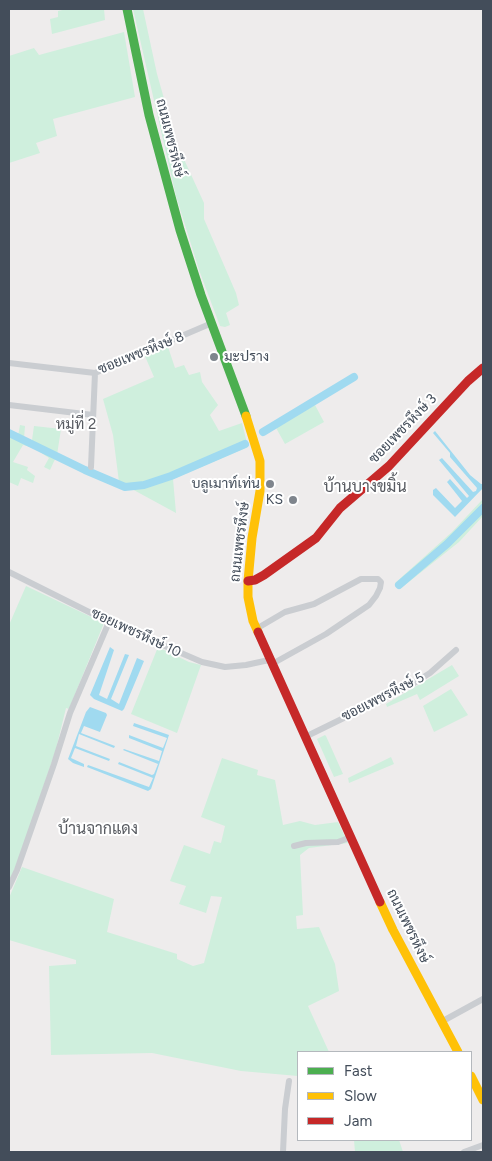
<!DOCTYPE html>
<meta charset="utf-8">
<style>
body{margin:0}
#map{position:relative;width:492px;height:1161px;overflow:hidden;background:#eeecec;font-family:Figtree,sans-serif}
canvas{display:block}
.frame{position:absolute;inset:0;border:10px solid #434d5a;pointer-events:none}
.legend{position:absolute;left:297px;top:1051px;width:175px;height:90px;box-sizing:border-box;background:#fff;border:1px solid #b4b8bd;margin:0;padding:6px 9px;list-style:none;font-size:15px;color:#434d5a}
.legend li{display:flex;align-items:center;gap:10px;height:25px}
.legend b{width:25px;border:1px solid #b4b8bd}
</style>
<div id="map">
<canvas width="492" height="1161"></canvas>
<div class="frame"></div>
<ul class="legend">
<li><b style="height:6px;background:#4caf50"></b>Fast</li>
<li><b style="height:6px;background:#ffc107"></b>Slow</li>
<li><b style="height:6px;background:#c62828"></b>Jam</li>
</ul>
</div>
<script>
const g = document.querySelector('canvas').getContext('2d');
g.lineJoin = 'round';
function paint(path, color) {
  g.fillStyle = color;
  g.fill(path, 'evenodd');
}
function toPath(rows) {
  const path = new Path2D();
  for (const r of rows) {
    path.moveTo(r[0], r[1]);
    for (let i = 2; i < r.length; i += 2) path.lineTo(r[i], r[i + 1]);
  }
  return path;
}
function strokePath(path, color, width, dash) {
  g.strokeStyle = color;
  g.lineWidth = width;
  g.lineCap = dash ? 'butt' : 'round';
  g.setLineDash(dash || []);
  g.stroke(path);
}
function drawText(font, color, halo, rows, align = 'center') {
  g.font = font + ' Figtree,Sarabun,sans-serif';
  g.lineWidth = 4;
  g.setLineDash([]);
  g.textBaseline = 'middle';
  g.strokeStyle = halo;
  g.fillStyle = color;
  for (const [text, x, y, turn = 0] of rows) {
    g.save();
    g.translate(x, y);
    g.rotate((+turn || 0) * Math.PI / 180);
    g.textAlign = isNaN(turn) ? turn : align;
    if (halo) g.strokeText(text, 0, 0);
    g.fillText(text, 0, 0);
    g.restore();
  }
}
paint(toPath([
 [67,9,104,9,105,20,52,34,50,19,58,17,58,11],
 [133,9,143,9,157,74,177,144,204,203,204,219,236,293,239,305,226,313,230,325,225,327,220,326,199,270,176,196],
 [124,32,135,97,53,119,57,136,36,143,40,153,9,163,9,56,34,48,39,55],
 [167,344,175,368,184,365,189,375,200,372,202,382,218,405,210,415,219,431,242,423,248,447,173,479,176,513,119,482,113,435,103,399,154,377,144,354],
 [315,405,324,422,285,444,275,426],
 [20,425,25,426,24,439,32,440,34,426,61,429,57,455,50,470,44,467,49,458,34,448,23,445,13,462,28,467,27,470,35,476,33,483,21,478,18,486,9,482,9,432,18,436],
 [483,499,483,516,459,542,400,589,395,583,452,532],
 [26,586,104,623,69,709,66,708,56,749,25,842,9,883,9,625],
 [158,647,189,662,201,665,177,733,131,714],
 [452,665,459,676,420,700,417,694,387,707,386,704],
 [451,689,468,715,434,732,423,706],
 [325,735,326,736,343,774,334,777,317,739],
 [391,757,394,764,349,783,348,778],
 [222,758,258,770,257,775,275,780,283,825,300,821,315,825,338,822,348,843,309,848,300,855,303,915,296,916,297,929,319,927,335,964,339,991,308,1006,329,1052,298,1052,298,1076,241,1071,152,1053,51,1055,49,966,76,964,76,960,9,940,9,898,22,867,114,899,107,932,177,954,177,959,193,966,204,963,222,897,211,896,206,913,179,904,186,886,170,881,184,845,210,854,214,841,221,843,225,826,201,817],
 [354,1140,399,1140,403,1152,355,1152]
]), '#cfefdd');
paint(toPath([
 [435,431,470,475,481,484,483,484,483,488,455,517,433,495,433,490,436,488,455,508,462,501,447,482,450,479,467,498,469,496,439,460,442,458,473,492,476,491,477,488,450,457,450,453,433,433],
 [110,647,114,650,99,695,107,699,125,654,129,655,111,699,119,704,137,658,144,661,124,709,122,711,94,699,90,695],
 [90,707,106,713,107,715,100,732,84,726,81,733,115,746,114,748,79,734,76,746,110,759,109,761,75,748,71,758,84,764,84,767,73,763,68,759,86,712],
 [134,723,169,735,151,789,148,791,87,767,88,765,149,787,153,778,118,764,119,762,152,775,154,774,158,764,123,750,124,749,159,761,162,751,129,738,129,735,163,748,167,738,133,726]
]), '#a0daf0');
strokePath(toPath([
 [263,432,354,377],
 [9,433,85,470,125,487,144,485,171,476,245,444],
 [399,585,447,544,483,508]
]), '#a0daf0', 8);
strokePath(toPath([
 [9,363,95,373,212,323],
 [9,405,93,415],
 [91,467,95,373],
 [9,572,109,622,202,662,225,667,246,665,269,660],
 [256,629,285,612,314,604,361,579,378,579,381,582,380,588,376,596,369,605,326,634,272,664],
 [305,737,411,685,430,673,456,650],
 [294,846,306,843,338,842,346,839,350,835],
 [9,887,17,870,54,764,70,713,109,622],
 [441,1022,483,999],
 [283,1152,285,1109,289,1081],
 [464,1152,483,1145]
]), '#cacdd1', 6);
strokePath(toPath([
 [127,9,149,115,180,230,201,295,246,416]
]), '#4caf50', 9);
strokePath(toPath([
 [246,416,260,461,260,491,252,538,248,581,248,597,253,621,258,632],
 [380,902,393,930,458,1052],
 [471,1076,483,1100]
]), '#ffc107', 9);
strokePath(toPath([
 [248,581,255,580,264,575,316,538,340,508,389,466,468,381,483,368],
 [258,632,380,902]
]), '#c62828', 9);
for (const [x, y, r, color] of [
 [214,357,5,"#7f858d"],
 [270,484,5,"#7f858d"],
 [293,500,5,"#7f858d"]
]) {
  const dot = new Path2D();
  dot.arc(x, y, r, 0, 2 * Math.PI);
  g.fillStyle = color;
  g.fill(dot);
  strokePath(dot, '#fff', 2);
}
drawText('14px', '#434d5a', '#fff', [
 ["ถนนเพชรหึงษ์",170,138,76],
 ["ซอยเพชรหึงษ์ 8",141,353,-22],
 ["ซอยเพชรหึงษ์ 3",403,429,-46],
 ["ถนนเพชรหึงษ์",240,542,-83],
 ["ซอยเพชรหึงษ์ 10",136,633,25],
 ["ซอยเพชรหึงษ์ 5",383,697,-27],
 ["ถนนเพชรหึงษ์",408,926,64]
]);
drawText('14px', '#434d5a', '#fff', [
 ["มะปราง",224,357,"left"],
 ["บลูเมาท์เท่น",260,484],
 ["KS",283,500]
], 'right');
drawText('15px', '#585b61', '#fff', [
 ["หมู่ที่ 2",76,425]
]);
drawText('16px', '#585b61', '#fff', [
 ["บ้านบางขมิ้น",365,487],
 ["บ้านจากแดง",98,829]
]);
</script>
